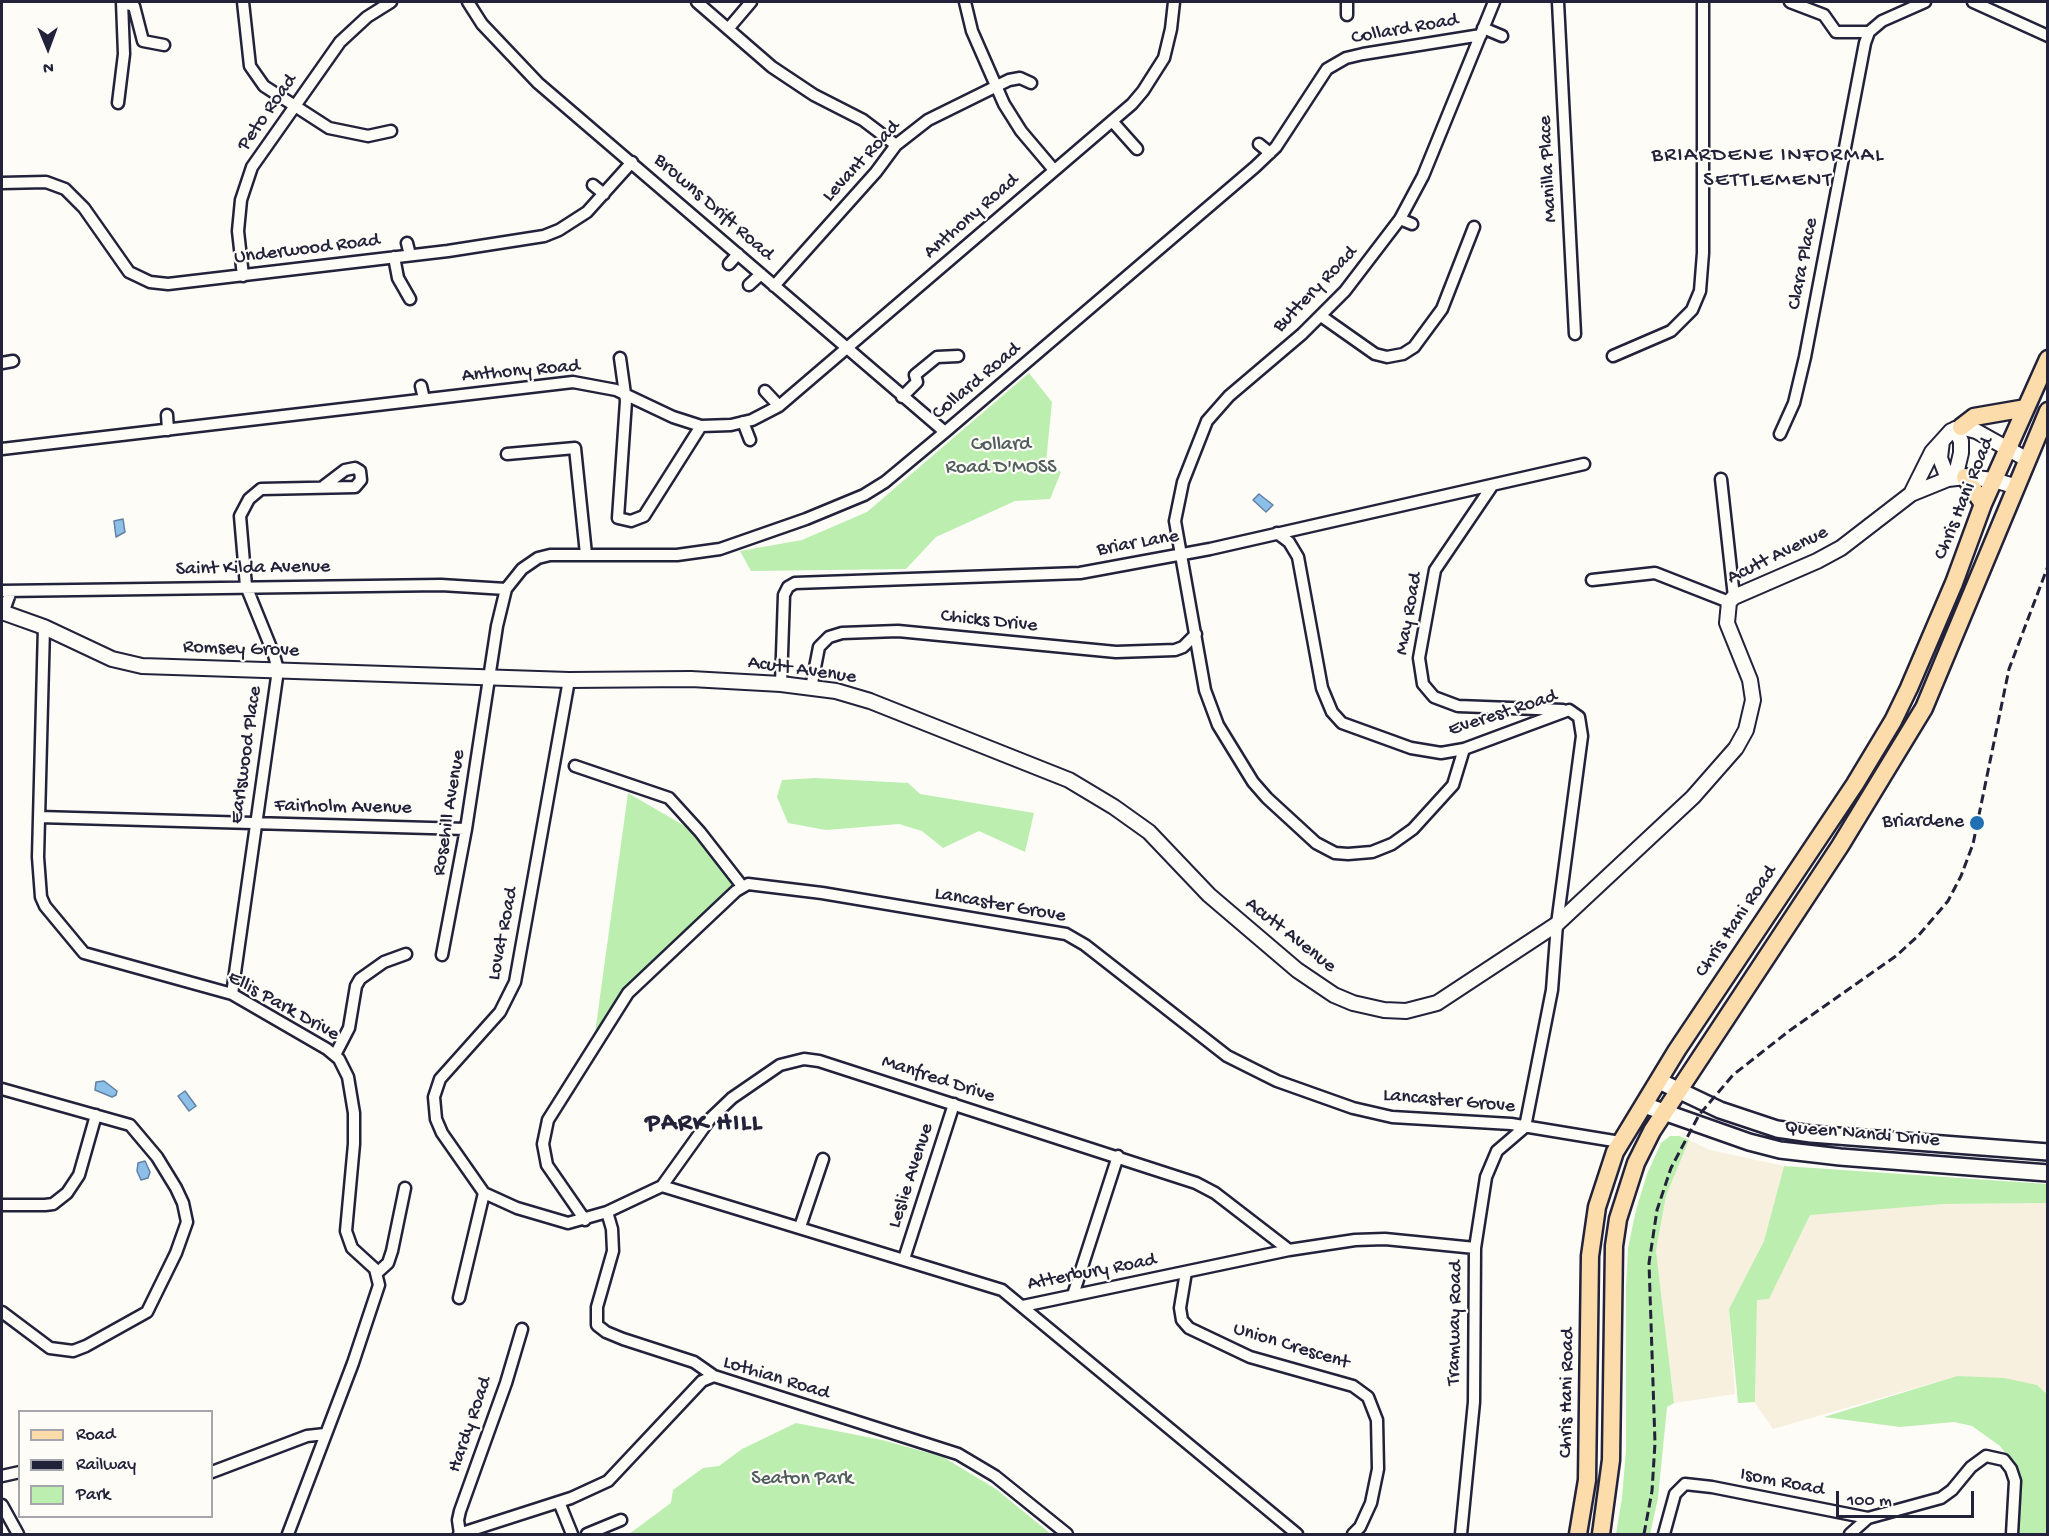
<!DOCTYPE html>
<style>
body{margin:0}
#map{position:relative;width:2049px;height:1536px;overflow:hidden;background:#fdfcf7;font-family:"Gochi Hand",sans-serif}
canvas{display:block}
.frame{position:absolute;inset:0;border:3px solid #22223b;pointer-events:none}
.legend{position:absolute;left:18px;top:1410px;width:195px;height:108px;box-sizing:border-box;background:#fdfcf7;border:2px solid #a5a5ac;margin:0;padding:8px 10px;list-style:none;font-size:18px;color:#22223b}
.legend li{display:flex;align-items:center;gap:12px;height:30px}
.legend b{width:30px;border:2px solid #a5a5ac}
.north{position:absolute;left:18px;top:18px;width:60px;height:60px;-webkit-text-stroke:4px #fdfcf7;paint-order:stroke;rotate:179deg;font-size:16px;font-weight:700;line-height:24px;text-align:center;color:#22223b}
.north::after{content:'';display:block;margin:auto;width:21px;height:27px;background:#22223b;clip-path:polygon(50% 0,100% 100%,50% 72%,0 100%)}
.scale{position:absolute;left:1836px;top:1491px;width:138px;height:27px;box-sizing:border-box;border:3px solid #22223b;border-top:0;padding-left:8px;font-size:18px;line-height:21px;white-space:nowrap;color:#22223b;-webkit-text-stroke:4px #fdfcf7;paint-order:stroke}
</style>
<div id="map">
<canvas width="2049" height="1536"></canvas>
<div class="frame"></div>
<ul class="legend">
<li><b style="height:8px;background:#fddcac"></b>Road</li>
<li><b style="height:8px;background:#22223b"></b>Railway</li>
<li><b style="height:16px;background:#bbeeaf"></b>Park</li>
</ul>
<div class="north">N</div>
<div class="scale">100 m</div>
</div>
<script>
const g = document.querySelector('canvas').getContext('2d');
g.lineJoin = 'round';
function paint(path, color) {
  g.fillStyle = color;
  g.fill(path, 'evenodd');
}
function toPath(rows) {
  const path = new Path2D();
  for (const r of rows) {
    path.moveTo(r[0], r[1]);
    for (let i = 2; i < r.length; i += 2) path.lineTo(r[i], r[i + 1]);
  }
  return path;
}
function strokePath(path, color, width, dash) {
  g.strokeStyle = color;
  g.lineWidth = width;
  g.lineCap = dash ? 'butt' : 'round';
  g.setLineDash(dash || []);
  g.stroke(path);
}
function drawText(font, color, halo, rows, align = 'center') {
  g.font = font + ' "Gochi Hand",sans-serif';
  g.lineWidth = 4.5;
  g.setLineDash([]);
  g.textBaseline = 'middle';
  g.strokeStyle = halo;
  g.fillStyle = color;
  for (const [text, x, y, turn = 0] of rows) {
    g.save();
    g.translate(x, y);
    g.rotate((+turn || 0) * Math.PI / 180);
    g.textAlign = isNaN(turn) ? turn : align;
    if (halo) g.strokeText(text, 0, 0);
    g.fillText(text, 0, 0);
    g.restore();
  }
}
paint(toPath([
 [1689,1140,1710,1150,1784,1166,1764,1241,1729,1309,1735,1394,1674,1403,1656,1251,1666,1196],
 [2047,1203,2047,1394,2037,1385,1957,1376,1773,1429,1755,1403,1757,1300,1769,1299,1810,1214,1944,1204]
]), '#f8f0de');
paint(toPath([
 [1029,373,1052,402,1046,462,1061,472,1050,499,1015,501,936,537,906,569,751,571,740,551,802,540,867,512],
 [815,778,908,783,920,794,1034,813,1025,852,979,831,943,848,922,831,899,824,826,830,788,823,777,797,782,780],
 [628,793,690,829,735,884,632,983,595,1033],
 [1670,1136,1679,1136,1689,1140,1666,1196,1656,1251,1674,1403,1667,1407,1658,1498,1650,1534,1616,1534,1622,1498,1626,1450,1626,1287,1628,1248,1636,1210,1647,1174,1661,1143],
 [1784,1166,2047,1184,2047,1203,1944,1204,1810,1215,1769,1299,1757,1300,1755,1402,1738,1403,1729,1309,1764,1241],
 [1957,1376,2004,1378,2037,1385,2047,1394,2047,1534,2019,1534,2019,1478,2015,1465,2000,1446,1972,1426,1954,1422,1900,1427,1824,1417],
 [796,1423,882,1440,943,1457,996,1489,1051,1534,629,1534,671,1503,673,1490,703,1468,719,1466,742,1449]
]), '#bbeeaf');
const water = toPath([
 [1259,494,1273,505,1266,512,1253,500,1259,494],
 [123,519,125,532,116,537,114,521,123,519],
 [104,1081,117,1091,116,1095,112,1097,95,1090,96,1082,104,1081],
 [185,1091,196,1106,189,1111,178,1096,185,1091],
 [145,1161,150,1172,148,1178,141,1180,137,1171,138,1163,145,1161]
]);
paint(water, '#8dc0e9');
strokePath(water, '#6281a3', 1.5);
const minor = toPath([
 [243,2,250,66,264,86,329,128,368,136,391,131],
 [468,2,482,24,538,83,945,432],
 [697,2,772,67,814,95,863,120,896,145],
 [965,2,972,31,1004,104,1021,131,1054,170],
 [1347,2,1347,15],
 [1558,2,1575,334],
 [1790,2,1824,15,1836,32,1869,32],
 [1973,2,2048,36],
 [123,3,134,6,143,41,164,45],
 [1483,28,1502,36],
 [728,29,751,2],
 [118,103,124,54,122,2],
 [1112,121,1137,149],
 [1259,144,1270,153],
 [2,183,46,182,65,189,84,208,129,272,150,282,168,284,448,251,544,236,559,230,587,212,632,162],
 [593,185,604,194],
 [1400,219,1412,224],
 [407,243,410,255],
 [394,257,398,278,410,299],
 [729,264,738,254],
 [243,276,238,231,241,200,252,167,340,42,367,17,391,2],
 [749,285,761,274],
 [774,286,876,172,896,145,928,120,1009,80,1020,78,1031,83],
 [1321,316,1375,354,1387,357,1403,354,1414,347,1442,309,1474,227],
 [1613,356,1671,331,1692,310,1700,291,1703,253,1703,2],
 [620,358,626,401,618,518,631,521,644,516,701,426],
 [2,363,13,361],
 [421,386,424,399],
 [765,391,779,406],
 [902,397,917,382,915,375,937,357,958,356],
 [167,415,168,430],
 [743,422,750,440],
 [1780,434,1794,403,1805,357,1865,43,1869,32,1882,21,1925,2],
 [2,449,573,382,616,390,673,417,701,426,731,425,752,420,779,406,1132,104,1143,91,1164,58,1171,29,1174,2],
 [507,454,575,448,586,554],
 [1721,479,1734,597],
 [1492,486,1435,570,1419,658,1423,684,1434,697,1458,706,1563,710],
 [1277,533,1289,542,1298,557,1322,688,1332,712,1342,723,1411,748,1441,753,1464,749,1569,710,1579,717,1582,736,1557,924,1552,990,1525,1127],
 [1592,580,1655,573,1729,602],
 [2,591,441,585,506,589],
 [3,613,11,591],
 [44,627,38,857,41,897,45,906,84,953,232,994,327,1049,339,1059,348,1077,354,1113,354,1144,346,1231,352,1248,375,1269,379,1285,353,1363,288,1534],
 [569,680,515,982,500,1012,440,1079,434,1097,436,1119,442,1133,484,1193,517,1208,568,1223,607,1212,662,1186,710,1119,732,1098,780,1065,804,1059,819,1061,1196,1183,1215,1193,1289,1250],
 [781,684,784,595,788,587,795,583,1080,573,1210,549,1584,464],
 [811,688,819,647,829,637,842,633,898,631,1116,652,1175,650,1183,647,1196,634],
 [1464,749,1453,785,1413,829,1392,844,1372,852,1348,854,1335,853,1316,843,1267,798,1253,782,1218,725,1205,690,1175,521,1183,482,1207,421,1229,396,1302,334,1345,291,1400,219,1423,176,1494,2],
 [575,766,669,798,700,832,742,886],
 [39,817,466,829],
 [442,955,466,829,497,626,506,589,522,569,538,558,550,555,677,555,720,549,806,519,864,495,885,482,945,432,1255,167,1276,147,1327,69,1346,58,1363,54,1481,35],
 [232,994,278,670,274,655,246,586,240,516,249,499,261,489,355,487,361,480,360,471,355,468,345,470,324,486],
 [335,1055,349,1028,356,986,360,979,384,962,406,954],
 [2,1089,130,1125,157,1157,176,1188,183,1203,187,1222,176,1253,147,1312,86,1346,73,1351,50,1348,2,1312],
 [662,1186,1002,1290,1297,1534],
 [2,1205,45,1205,53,1204,67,1193,79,1175,96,1115],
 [607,1212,612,1229,613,1251,597,1307,597,1325,606,1332,623,1339,694,1362,714,1376],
 [585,1220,547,1165,543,1144,548,1120,628,993,736,891,748,884,822,893,1066,934,1085,945,1227,1056,1277,1081,1353,1108,1392,1117,1511,1124,1620,1142],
 [800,1227,823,1159],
 [904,1259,954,1104],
 [1186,1272,1180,1308,1182,1320,1189,1328,1250,1357,1353,1386,1368,1397,1377,1420,1378,1469,1371,1503,1360,1527,1353,1534],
 [377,1273,388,1263,392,1251,405,1188],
 [1073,1295,1118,1156],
 [459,1298,484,1193],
 [1023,1306,1289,1250,1355,1240,1385,1239,1475,1248],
 [212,1472,307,1436,325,1434],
 [2,1476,20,1472],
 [559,1502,572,1534],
 [2,1505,18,1534],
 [459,1534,571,1498,608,1481,702,1381,714,1376,958,1454,995,1476,1067,1534],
 [460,1534,458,1520,460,1511,506,1383,522,1329],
 [587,1534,621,1520],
 [1461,1534,1474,1402,1475,1248,1486,1177,1497,1151,1525,1127],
 [1664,1534,1675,1494,1685,1484,1712,1487,1868,1518,1941,1498,1952,1490,1971,1467,1986,1456,2004,1460,2011,1469,2015,1481,2012,1534],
 [1850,1534,1868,1518]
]);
const tertiary = toPath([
 [1942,441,1940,458,1948,479],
 [1955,478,1961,453,1961,441,1955,429],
 [1911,494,1932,452,1951,431,1961,427,1976,431,2028,460],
 [2,612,44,627,112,659,142,666,569,680,691,679,781,684,836,691,870,701,1069,780,1114,807,1149,832,1209,895,1297,970,1334,995,1353,1003,1384,1010,1406,1011,1437,1003,1557,924,1693,797,1736,748,1746,730,1753,700,1750,680,1727,623,1729,602,1734,597,1817,561,1841,548,1911,494,1948,479,1965,477,1994,480,2017,487]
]);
const secondary = toPath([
 [1659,1081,1720,1110,1777,1129,1811,1134,2048,1152],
 [1644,1105,1749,1142,1780,1150,1840,1157,2048,1173]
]);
const primary = toPath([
 [1961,427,1974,417,2026,408],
 [1965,477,1983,504],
 [1578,1534,1587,1480,1590,1256,1597,1207,1615,1152,1677,1050,1855,784,1893,721,1909,688,1954,583,1983,504,2048,359],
 [1601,1534,1611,1460,1614,1246,1618,1219,1636,1163,1652,1131,1840,846,1924,708,2048,411]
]);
strokePath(minor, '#22223b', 15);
strokePath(tertiary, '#22223b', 18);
strokePath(secondary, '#22223b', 20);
strokePath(primary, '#22223b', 21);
strokePath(minor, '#fdfcf7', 10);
strokePath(tertiary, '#fdfcf7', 14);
strokePath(secondary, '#fdfcf7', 15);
strokePath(primary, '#fddcac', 16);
strokePath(toPath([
 [1644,1534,1652,1491,1655,1443,1649,1263,1657,1210,1671,1168,1699,1115,1733,1075,1789,1031,1896,956,1918,936,1948,901,1961,876,1973,844,2009,669,2048,566]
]), '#22223b', 3, [9, 4.5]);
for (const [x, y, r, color] of [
 [1977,823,8,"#1f6fb2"]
]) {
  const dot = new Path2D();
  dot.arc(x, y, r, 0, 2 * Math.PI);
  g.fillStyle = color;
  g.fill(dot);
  strokePath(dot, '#fdfcf7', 2);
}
drawText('20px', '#22223b', '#fdfcf7', [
 ["Collard Road",1405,30,-10],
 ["Peto Road",268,113,-55],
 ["Levant Road",862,162,-47],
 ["Manilla Place",1549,169,-93],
 ["Browns Drift Road",713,208,41],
 ["Anthony Road",972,217,-41],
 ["Underwood Road",307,250,-7],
 ["Clara Place",1804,264,-79],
 ["Buttery Road",1316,290,-46],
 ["Anthony Road",521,372,-5],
 ["Collard Road",977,382,-40],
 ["Chris Hani Road",1965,499,-68],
 ["Briar Lane",1138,544,-10],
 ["Acutt Avenue",1778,556,-26],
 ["Saint Kilda Avenue",253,569,-1],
 ["May Road",1410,614,-80],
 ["Chicks Drive",989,622,6],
 ["Romsey Grove",241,650,2],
 ["Acutt Avenue",802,671,8],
 ["Everest Road",1503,714,-18],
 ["Earlswood Place",247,755,-82],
 ["Fairholm Avenue",343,808,1],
 ["Rosehill Avenue",450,813,-81],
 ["Lancaster Grove",1000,906,10],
 ["Chris Hani Road",1737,922,-56],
 ["Lovat Road",504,934,-79],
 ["Acutt Avenue",1290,936,38],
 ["Ellis Park Drive",283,1007,29],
 ["Manfred Drive",938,1080,18],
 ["Lancaster Grove",1449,1102,5],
 ["Queen Nandi Drive",1862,1135,5],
 ["Leslie Avenue",912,1176,-72],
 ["Atterbury Road",1092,1273,-11],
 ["Tramway Road",1456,1323,-89],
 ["Union Crescent",1291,1347,17],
 ["Lothian Road",776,1379,17],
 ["Chris Hani Road",1568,1393,-89],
 ["Hardy Road",471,1425,-71],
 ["Isom Road",1782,1483,11]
]);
drawText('20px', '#505f5e', '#fdfcf7', [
 ["Collard",1001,446],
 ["Road D'MOSS",1001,469],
 ["Seaton Park",802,1480]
]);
drawText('20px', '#22223b', '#fdfcf7', [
 ["Briardene",1964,823]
], 'right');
g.letterSpacing = '1.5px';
drawText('22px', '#22223b', '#fdfcf7', [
 ["BRIARDENE INFORMAL",1768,157],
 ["SETTLEMENT",1768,182]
]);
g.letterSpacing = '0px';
g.letterSpacing = '1.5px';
drawText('bold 26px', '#22223b', '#fdfcf7', [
 ["PARK HILL",704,1125]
]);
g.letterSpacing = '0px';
</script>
